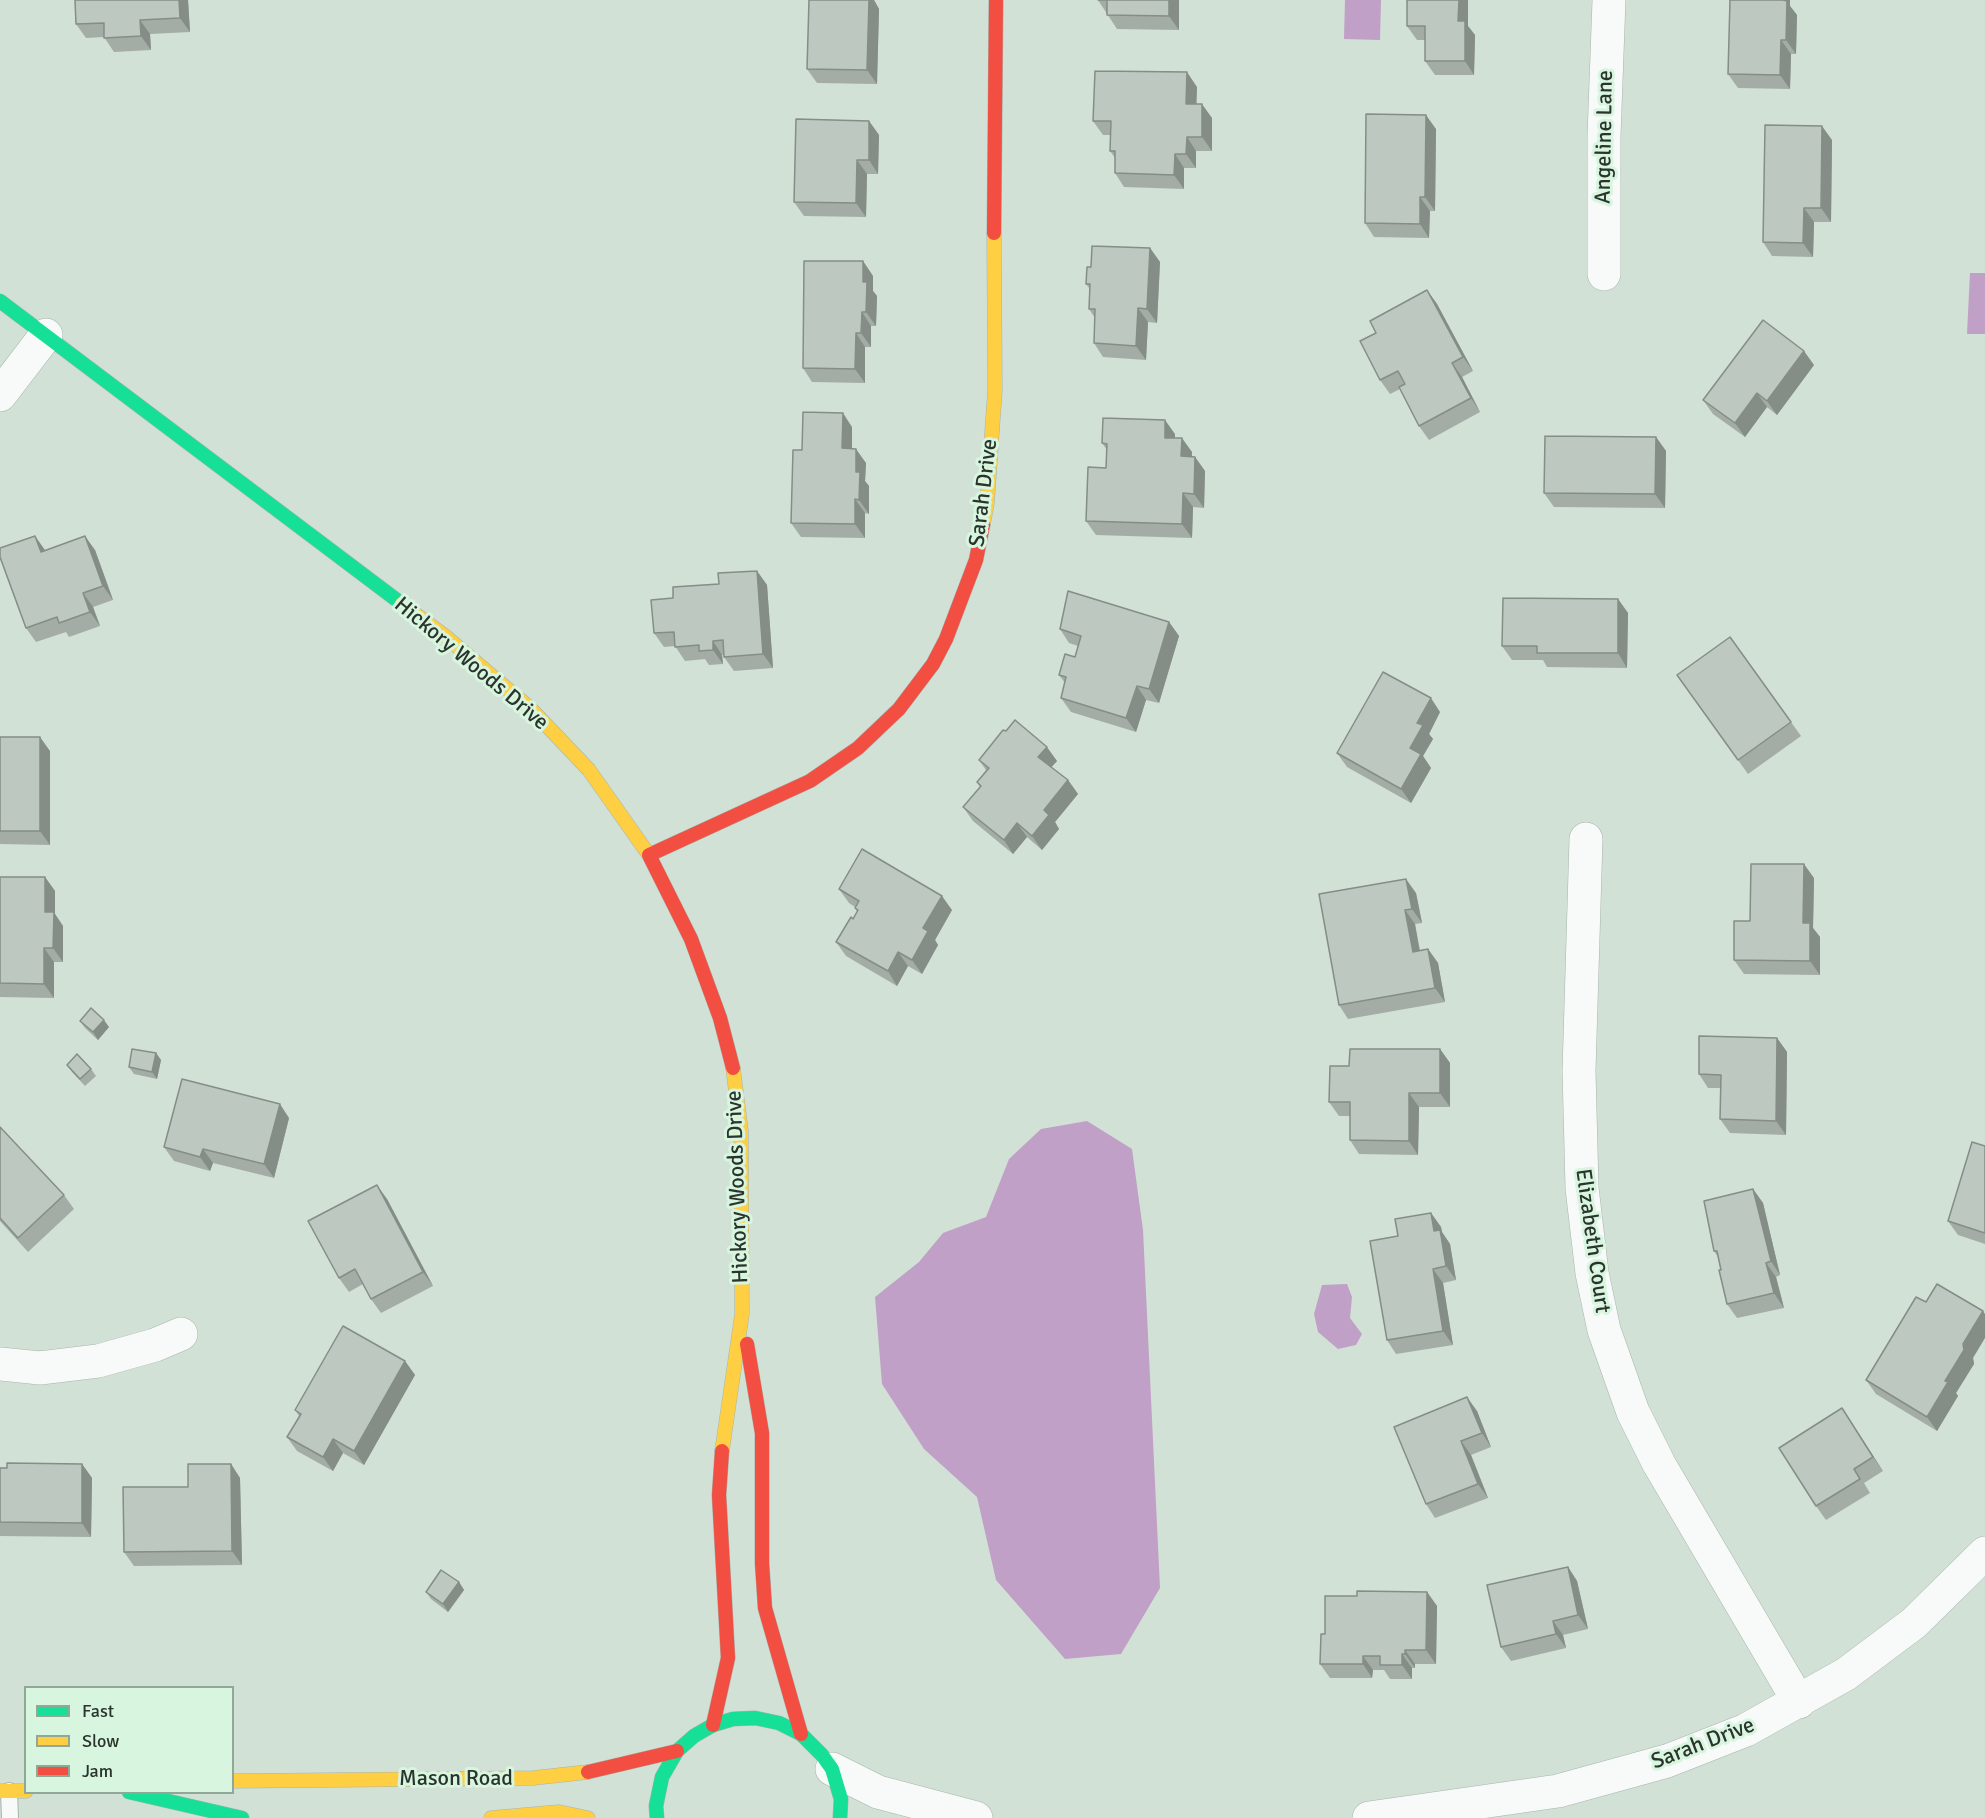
<!DOCTYPE html>
<style>
body{margin:0}
#map{position:relative;width:1985px;height:1818px;overflow:hidden;background:#d1e1d6;font-family:Signika,sans-serif}
canvas{display:block}
.legend{position:absolute;left:24px;top:1686px;width:210px;height:108px;box-sizing:border-box;background:#d8f5df;border:2px solid #92a897;margin:0;padding:8px 10px;list-style:none;font-size:18px;color:#2a342c}
.legend li{display:flex;align-items:center;gap:12px;height:30px}
.legend b{width:30px;border:2px solid #92a897}
</style>
<div id="map">
<canvas width="1985" height="1818"></canvas>
<ul class="legend">
<li><b style="height:8px;background:#16e098"></b>Fast</li>
<li><b style="height:8px;background:#ffcf43"></b>Slow</li>
<li><b style="height:8px;background:#f24e42"></b>Jam</li>
</ul>
</div>
<script>
const g = document.querySelector('canvas').getContext('2d');
g.lineJoin = 'round';
function paint(path, color) {
  g.fillStyle = color;
  g.fill(path, 'evenodd');
}
function toPath(rows) {
  const path = new Path2D();
  for (const r of rows) {
    path.moveTo(r[0], r[1]);
    for (let i = 2; i < r.length; i += 2) path.lineTo(r[i], r[i + 1]);
  }
  return path;
}
function strokePath(path, color, width, dash) {
  g.strokeStyle = color;
  g.lineWidth = width;
  g.lineCap = dash ? 'butt' : 'round';
  g.setLineDash(dash || []);
  g.stroke(path);
}
function drawText(font, color, halo, rows, align = 'center') {
  g.font = font + ' Signika,sans-serif';
  g.lineWidth = 6;
  g.setLineDash([]);
  g.textBaseline = 'middle';
  g.strokeStyle = halo;
  g.fillStyle = color;
  for (const [text, x, y, turn = 0] of rows) {
    g.save();
    g.translate(x, y);
    g.rotate((+turn || 0) * Math.PI / 180);
    g.textAlign = isNaN(turn) ? turn : align;
    if (halo) g.strokeText(text, 0, 0);
    g.fillText(text, 0, 0);
    g.restore();
  }
}
paint(toPath([
 [1345,0,1381,0,1380,40,1344,39],
 [1970,273,1985,273,1985,334,1967,334],
 [1087,1121,1132,1149,1143,1230,1160,1588,1121,1654,1065,1659,996,1580,977,1497,924,1449,882,1384,875,1297,919,1262,943,1233,986,1217,1009,1159,1041,1129],
 [1347,1284,1352,1297,1350,1318,1362,1334,1356,1345,1338,1349,1318,1332,1314,1314,1322,1285]
]), '#c0a0c6');
const lane = toPath([
 [9,1791,10,1818]
]);
const street = toPath([
 [1604,274,1604,136,1609,0],
 [0,395,46,335],
 [1586,839,1579,1071,1582,1188,1592,1273,1604,1330,1633,1412,1659,1464,1799,1702],
 [0,1364,40,1368,98,1361,155,1345,181,1334],
 [832,1769,878,1792,976,1818],
 [1369,1818,1558,1791,1667,1761,1746,1730,1846,1674,1914,1623,1985,1553]
]);
const fast = toPath([
 [0,301,402,604],
 [129,1792,242,1818],
 [657,1818,656,1806,662,1777,677,1751,694,1736,713,1725,733,1719,755,1718,779,1723,801,1734,822,1755,832,1769,841,1799,840,1818]
]);
const slow = toPath([
 [983,525,987,503,995,390,994,233],
 [402,604,445,636,531,709,589,770,649,855],
 [722,1451,742,1314,741,1131,733,1068],
 [232,1781,533,1778,588,1772],
 [0,1791,26,1791],
 [491,1818,559,1812,588,1818]
]);
const jam = toPath([
 [994,233,996,0],
 [649,855,691,939,720,1018,733,1068],
 [649,855,810,781,858,748,899,709,933,664,946,639,976,560,983,525],
 [747,1344,762,1433,762,1563,765,1608,801,1734],
 [713,1725,728,1658,719,1495,722,1451],
 [588,1772,677,1751]
]);
strokePath(lane, '#a8b4ac', 18);
strokePath(street, '#a8b4ac', 34);
strokePath(fast, '#a8b4ac', 15);
strokePath(slow, '#a8b4ac', 15);
strokePath(jam, '#a8b4ac', 15);
strokePath(lane, '#f8faf9', 16);
strokePath(street, '#f8faf9', 33);
strokePath(fast, '#16e098', 14);
strokePath(slow, '#ffcf43', 14);
strokePath(jam, '#f24e42', 14);
paint(toPath([
 [75,0,188,0,190,32,150,34,151,50,114,52,104,37,86,38,76,24],
 [809,0,874,0,879,9,877,84,817,83,807,69],
 [1098,0,1179,0,1179,30,1117,29],
 [1729,0,1790,0,1790,6,1797,15,1796,54,1791,54,1790,89,1738,88,1728,74,1730,1],
 [1407,26,1468,26,1475,35,1474,75,1435,75,1425,61,1425,40,1417,40],
 [1197,87,1196,104,1212,118,1212,151,1196,151,1196,168,1184,168,1184,189,1124,187,1115,173,1115,158,1110,151,1110,135,1103,135,1093,121],
 [869,121,879,135,878,174,867,174,866,217,804,216,794,202],
 [1436,129,1435,211,1430,211,1429,238,1374,237,1365,223],
 [1832,140,1831,222,1814,222,1813,257,1772,256,1763,242],
 [1150,248,1160,262,1157,323,1148,322,1146,360,1103,357,1094,343,1095,318,1089,309,1090,289,1086,284],
 [863,261,873,276,873,291,877,296,876,326,871,326,871,347,865,347,865,383,812,382,803,368],
 [1427,290,1437,304,1473,371,1462,377,1480,412,1429,440,1419,426,1400,389,1390,394,1380,380,1376,333],
 [1814,365,1777,415,1767,407,1745,437,1713,414,1703,400],
 [852,427,852,449,866,463,865,481,869,486,869,514,865,513,865,538,801,537,791,523,802,450],
 [1175,434,1175,438,1192,452,1192,457,1195,457,1205,471,1204,508,1193,507,1192,538,1096,535,1086,521,1106,468,1107,450,1102,443],
 [1656,437,1666,451,1665,508,1554,507,1544,493],
 [95,550,113,600,93,607,100,626,69,637,66,632,36,642,26,628,45,551],
 [757,571,767,585,773,668,734,671,724,657,724,655,722,655,723,664,709,665,705,659,685,661,675,646,664,647,654,633,673,598,719,584],
 [1618,599,1628,613,1627,668,1547,667,1543,660,1512,660,1502,646],
 [1169,622,1179,636,1159,703,1146,700,1136,732,1071,712,1061,698,1065,683,1059,675,1075,657,1078,646,1069,643,1060,629],
 [1730,637,1801,736,1748,774,1677,675],
 [1440,712,1429,734,1433,739,1423,756,1431,768,1411,803,1347,767,1337,753],
 [0,737,50,751,50,845,0,844],
 [979,760,1057,761,1051,767,1068,780,1078,794,1055,822,1059,829,1042,850,1027,837,1013,854,973,821,963,807,980,787,977,782,986,770],
 [0,877,45,877,55,891,55,914,63,926,63,962,54,962,54,998,0,997],
 [1814,878,1813,928,1820,937,1820,975,1744,974,1734,960,1750,921],
 [839,889,952,910,935,940,938,945,922,974,908,966,897,986,846,956,836,942,857,912,855,908,855,907,849,903],
 [1416,893,1422,923,1415,924,1420,950,1428,949,1438,963,1445,1002,1348,1019,1339,1005],
 [80,1021,109,1027,98,1040,85,1028],
 [1777,1038,1787,1052,1786,1135,1730,1133,1720,1119,1721,1088,1708,1088,1699,1074],
 [1440,1049,1450,1063,1450,1107,1419,1107,1418,1155,1359,1154,1350,1140,1350,1116,1339,1116,1329,1102,1349,1066],
 [156,1053,161,1060,157,1079,134,1074,129,1067],
 [67,1065,91,1069,96,1076,85,1086,72,1072],
 [289,1118,274,1178,213,1163,210,1171,174,1161,164,1147],
 [0,1127,64,1195,74,1209,28,1252,0,1221],
 [1985,1146,1985,1244,1958,1235,1948,1221],
 [1753,1189,1763,1203,1780,1275,1776,1277,1784,1308,1737,1318,1727,1304,1718,1257,1714,1251],
 [387,1199,433,1286,381,1313,371,1299,363,1284,349,1292,339,1278],
 [1431,1213,1441,1227,1442,1232,1450,1244,1456,1280,1443,1283,1453,1345,1396,1354,1387,1340,1398,1236],
 [1973,1358,1974,1364,1956,1393,1958,1396,1937,1431,1876,1394,1866,1380],
 [405,1361,415,1375,364,1465,343,1453,333,1471,297,1451,287,1437,299,1416,295,1410],
 [1477,1411,1491,1447,1471,1455,1488,1498,1435,1518,1426,1504],
 [1851,1422,1883,1471,1864,1483,1870,1493,1826,1520,1816,1506],
 [82,1464,92,1478,91,1537,0,1536,0,1468],
 [231,1464,240,1478,242,1565,134,1566,124,1552,188,1487],
 [1568,1567,1577,1581,1588,1629,1563,1635,1566,1648,1511,1661,1501,1647],
 [459,1582,464,1590,448,1612,431,1599,426,1592],
 [1427,1592,1437,1606,1436,1664,1415,1664,1415,1668,1412,1668,1412,1679,1390,1679,1384,1670,1373,1670,1372,1678,1330,1678,1320,1664,1325,1634,1357,1596]
]), '#a3ada5');
paint(toPath([
 [179,0,188,0,190,32,180,18],
 [868,0,874,0,879,9,877,84,867,70],
 [1169,0,1179,0,1179,30,1169,16],
 [1459,0,1468,0,1468,26,1475,35,1474,75,1465,61,1458,21],
 [1781,0,1790,0,1790,6,1797,15,1796,54,1786,40],
 [140,20,150,34,151,50,141,36],
 [1781,40,1791,54,1790,89,1780,75],
 [1187,72,1197,87,1196,118,1186,104],
 [1202,104,1212,118,1212,151,1202,137],
 [1426,115,1436,129,1435,211,1425,197],
 [869,121,879,135,878,174,869,160],
 [1822,126,1832,140,1831,222,1821,208],
 [1187,137,1196,151,1196,168,1186,154],
 [1175,154,1184,168,1184,189,1174,175],
 [857,160,867,174,866,217,856,203],
 [1420,197,1430,211,1429,238,1420,224],
 [1804,208,1814,222,1813,257,1803,243],
 [1150,248,1160,262,1157,323,1147,309],
 [863,261,873,276,873,291,877,296,876,326,866,312,863,282],
 [1427,290,1437,304,1473,371,1463,357],
 [1138,308,1148,322,1146,360,1136,346],
 [862,312,871,326,871,347,861,333],
 [856,333,865,347,865,383,855,369],
 [1804,351,1814,365,1777,415,1767,401],
 [1452,363,1462,377,1480,412,1471,398],
 [1757,393,1767,407,1745,437,1735,423],
 [843,413,852,427,852,462,842,448],
 [1165,420,1175,434,1175,452,1165,438],
 [1656,437,1666,451,1665,508,1655,494],
 [1182,438,1192,452,1191,470,1181,456],
 [856,449,866,463,865,481,869,486,869,514,859,500,856,472],
 [1195,457,1205,471,1204,508,1194,494],
 [1183,493,1193,507,1192,538,1182,524],
 [855,499,865,513,865,538,855,524],
 [35,536,45,550,50,566,41,552],
 [85,536,95,550,113,600,103,586],
 [757,571,767,585,773,668,763,654],
 [83,593,93,607,100,626,90,612],
 [1618,599,1628,613,1627,668,1618,653],
 [1169,622,1179,636,1159,703,1149,689],
 [713,641,722,655,723,664,713,650],
 [1137,686,1146,700,1136,732,1126,718],
 [1431,698,1440,712,1429,734,1433,739,1423,756,1431,768,1411,803,1401,789,1410,748,1417,723],
 [40,737,50,751,50,845,40,831],
 [1047,747,1057,761,1048,771,1038,757],
 [1068,780,1078,794,1055,822,1059,829,1042,850,1032,836,1044,810],
 [1017,823,1027,837,1013,854,1004,840],
 [1804,864,1814,878,1813,928,1820,937,1820,975,1810,961,1803,923],
 [45,877,55,891,55,914,63,926,63,962,53,948,45,912],
 [1406,879,1416,893,1422,923,1412,909],
 [942,896,952,910,935,940,938,945,922,974,912,960,923,928],
 [1405,910,1415,924,1422,966,1413,952],
 [44,948,54,962,54,998,44,984],
 [1428,949,1438,963,1445,1002,1435,988],
 [898,952,908,966,897,986,888,971],
 [104,1020,109,1027,98,1040,93,1032],
 [1777,1038,1787,1052,1786,1135,1776,1121],
 [1440,1049,1450,1063,1450,1107,1440,1093],
 [156,1053,161,1060,157,1079,152,1072],
 [1409,1093,1419,1107,1418,1155,1409,1141],
 [280,1104,289,1118,274,1178,264,1164],
 [203,1149,213,1163,210,1171,200,1157],
 [377,1185,387,1199,433,1286,423,1272],
 [1753,1189,1763,1203,1780,1275,1771,1261],
 [1431,1213,1441,1227,1442,1232,1450,1244,1456,1280,1446,1266,1434,1231],
 [1766,1263,1776,1277,1784,1308,1774,1293],
 [1433,1269,1443,1283,1453,1345,1443,1331],
 [1983,1311,1985,1314,1985,1338,1973,1358,1974,1364,1956,1393,1958,1396,1937,1431,1927,1417,1963,1344],
 [405,1361,415,1375,364,1465,354,1451],
 [1467,1397,1477,1411,1491,1447,1482,1433],
 [1842,1408,1851,1422,1883,1471,1873,1457],
 [333,1439,343,1453,333,1471,323,1457],
 [1461,1441,1471,1455,1488,1498,1478,1484],
 [82,1464,92,1478,91,1537,82,1523],
 [231,1464,240,1478,242,1565,232,1551],
 [1568,1567,1577,1581,1588,1629,1578,1615],
 [459,1582,464,1590,448,1612,443,1604],
 [1427,1592,1437,1606,1436,1664,1426,1650],
 [1553,1621,1563,1635,1566,1648,1556,1634],
 [1405,1650,1415,1664,1415,1668,1405,1654],
 [1402,1654,1412,1668,1412,1679,1402,1665],
 [1363,1656,1373,1670,1372,1678,1363,1664]
]), '#848d86');
const building = toPath([
 [75,0,179,0,180,18,140,20,141,36,104,38,104,23,76,24,75,0],
 [809,0,869,0,867,70,807,69,809,0],
 [1098,0,1169,0,1169,16,1107,15,1107,0,1098,0],
 [1407,0,1459,0,1458,21,1465,21,1465,61,1425,61,1425,26,1407,26,1407,0],
 [1730,0,1783,0,1787,1,1786,40,1781,40,1780,75,1728,74,1730,0],
 [1095,71,1187,72,1186,104,1202,104,1202,137,1187,137,1186,154,1175,154,1174,175,1115,173,1115,151,1110,151,1111,121,1093,121,1095,71],
 [1366,114,1426,115,1425,197,1420,197,1420,224,1365,223,1366,114],
 [796,119,869,121,869,160,857,160,856,203,794,202,796,119],
 [1765,125,1822,126,1821,208,1804,208,1803,243,1763,242,1765,125],
 [1092,246,1150,248,1147,309,1138,308,1136,346,1094,343,1095,309,1089,309,1090,284,1086,284,1087,267,1091,267,1092,246],
 [804,261,863,261,863,282,867,282,866,312,862,312,861,333,856,333,855,369,803,368,804,261],
 [1427,290,1463,357,1452,363,1471,398,1419,426,1399,387,1405,384,1398,371,1380,380,1360,341,1376,333,1370,321,1427,290],
 [1763,320,1804,351,1767,401,1757,393,1735,423,1703,400,1763,320],
 [803,412,843,413,842,448,856,449,856,472,860,472,859,500,855,499,855,524,791,523,793,450,802,450,803,412],
 [1103,418,1165,420,1165,438,1182,438,1181,456,1195,457,1194,494,1183,493,1182,524,1086,521,1088,467,1106,468,1107,444,1102,443,1103,418],
 [1545,436,1656,437,1655,494,1544,493,1545,436],
 [35,536,41,552,85,536,103,586,83,593,90,612,59,623,57,617,26,628,0,557,0,548,35,536],
 [757,571,763,654,724,657,723,640,713,641,713,650,699,651,699,645,675,647,674,632,654,633,651,600,673,598,673,587,719,584,718,573,757,571],
 [1068,591,1169,622,1149,689,1137,686,1126,718,1061,698,1066,677,1059,675,1065,654,1075,657,1081,636,1060,629,1068,591],
 [1503,598,1618,599,1618,653,1537,653,1537,646,1502,646,1503,598],
 [1730,637,1791,722,1738,760,1677,675,1730,637],
 [1383,672,1431,698,1417,723,1423,725,1410,748,1421,754,1401,789,1337,753,1383,672],
 [1015,720,1047,747,1038,757,1068,780,1044,810,1049,815,1032,836,1017,823,1004,840,963,807,981,786,977,782,989,768,979,760,1003,730,1006,731,1015,720],
 [0,737,40,737,40,831,0,831,0,737],
 [862,849,942,896,923,928,928,931,912,960,898,952,888,971,836,942,851,917,853,919,858,910,855,908,859,901,839,889,862,849],
 [1751,864,1804,864,1803,923,1810,923,1810,961,1734,960,1734,921,1750,921,1751,864],
 [0,877,45,877,45,912,54,912,53,948,44,948,44,984,0,983,0,877],
 [1406,879,1412,909,1405,910,1413,952,1428,949,1435,988,1339,1005,1319,894,1406,879],
 [91,1008,104,1020,93,1032,80,1021,91,1008],
 [1699,1036,1777,1038,1776,1121,1720,1119,1721,1075,1699,1074,1699,1036],
 [132,1049,156,1053,152,1072,129,1067,132,1049],
 [1350,1049,1440,1049,1440,1093,1409,1093,1409,1141,1350,1140,1350,1102,1329,1102,1330,1066,1349,1066,1350,1049],
 [77,1054,91,1069,80,1079,67,1065,77,1054],
 [182,1079,280,1104,264,1164,203,1149,200,1157,164,1147,182,1079],
 [0,1127,64,1195,18,1238,0,1218,0,1127],
 [1972,1142,1985,1146,1985,1233,1948,1221,1972,1142],
 [377,1185,423,1272,371,1299,355,1269,339,1278,308,1221,377,1185],
 [1753,1189,1771,1261,1766,1263,1774,1293,1727,1304,1719,1270,1721,1270,1717,1251,1714,1251,1704,1201,1753,1189],
 [1431,1213,1434,1231,1440,1230,1446,1266,1433,1269,1443,1331,1387,1340,1370,1241,1398,1236,1395,1219,1431,1213],
 [1937,1284,1983,1311,1963,1344,1964,1350,1945,1381,1948,1382,1927,1417,1866,1380,1916,1297,1926,1302,1937,1284],
 [343,1326,405,1361,354,1451,333,1439,323,1457,287,1437,301,1414,295,1410,343,1326],
 [1467,1397,1482,1433,1461,1441,1478,1484,1426,1504,1394,1427,1467,1397],
 [1842,1408,1873,1457,1854,1469,1860,1479,1816,1506,1779,1448,1842,1408],
 [7,1463,82,1464,82,1523,0,1522,0,1468,7,1468,7,1463],
 [188,1464,231,1464,232,1551,124,1552,123,1487,188,1487,188,1464],
 [1568,1567,1578,1615,1553,1621,1556,1634,1501,1647,1487,1585,1568,1567],
 [441,1570,459,1582,443,1604,426,1592,441,1570],
 [1357,1591,1427,1592,1426,1650,1405,1650,1405,1654,1402,1654,1402,1665,1380,1665,1380,1656,1363,1656,1363,1664,1320,1664,1321,1634,1325,1634,1325,1596,1357,1596,1357,1591]
]);
paint(building, '#bdc9c0');
strokePath(building, '#848d86', 1.5);
drawText('22px', '#2a342c', '#d8f5df', [
 ["Angeline Lane",1605,137,-89],
 ["Sarah Drive",984,493,-83],
 ["Hickory Woods Drive",471,664,40],
 ["Hickory Woods Drive",738,1187,-92],
 ["Elizabeth Court",1592,1241,82],
 ["Sarah Drive",1703,1744,-21],
 ["Mason Road",456,1779]
]);
</script>
